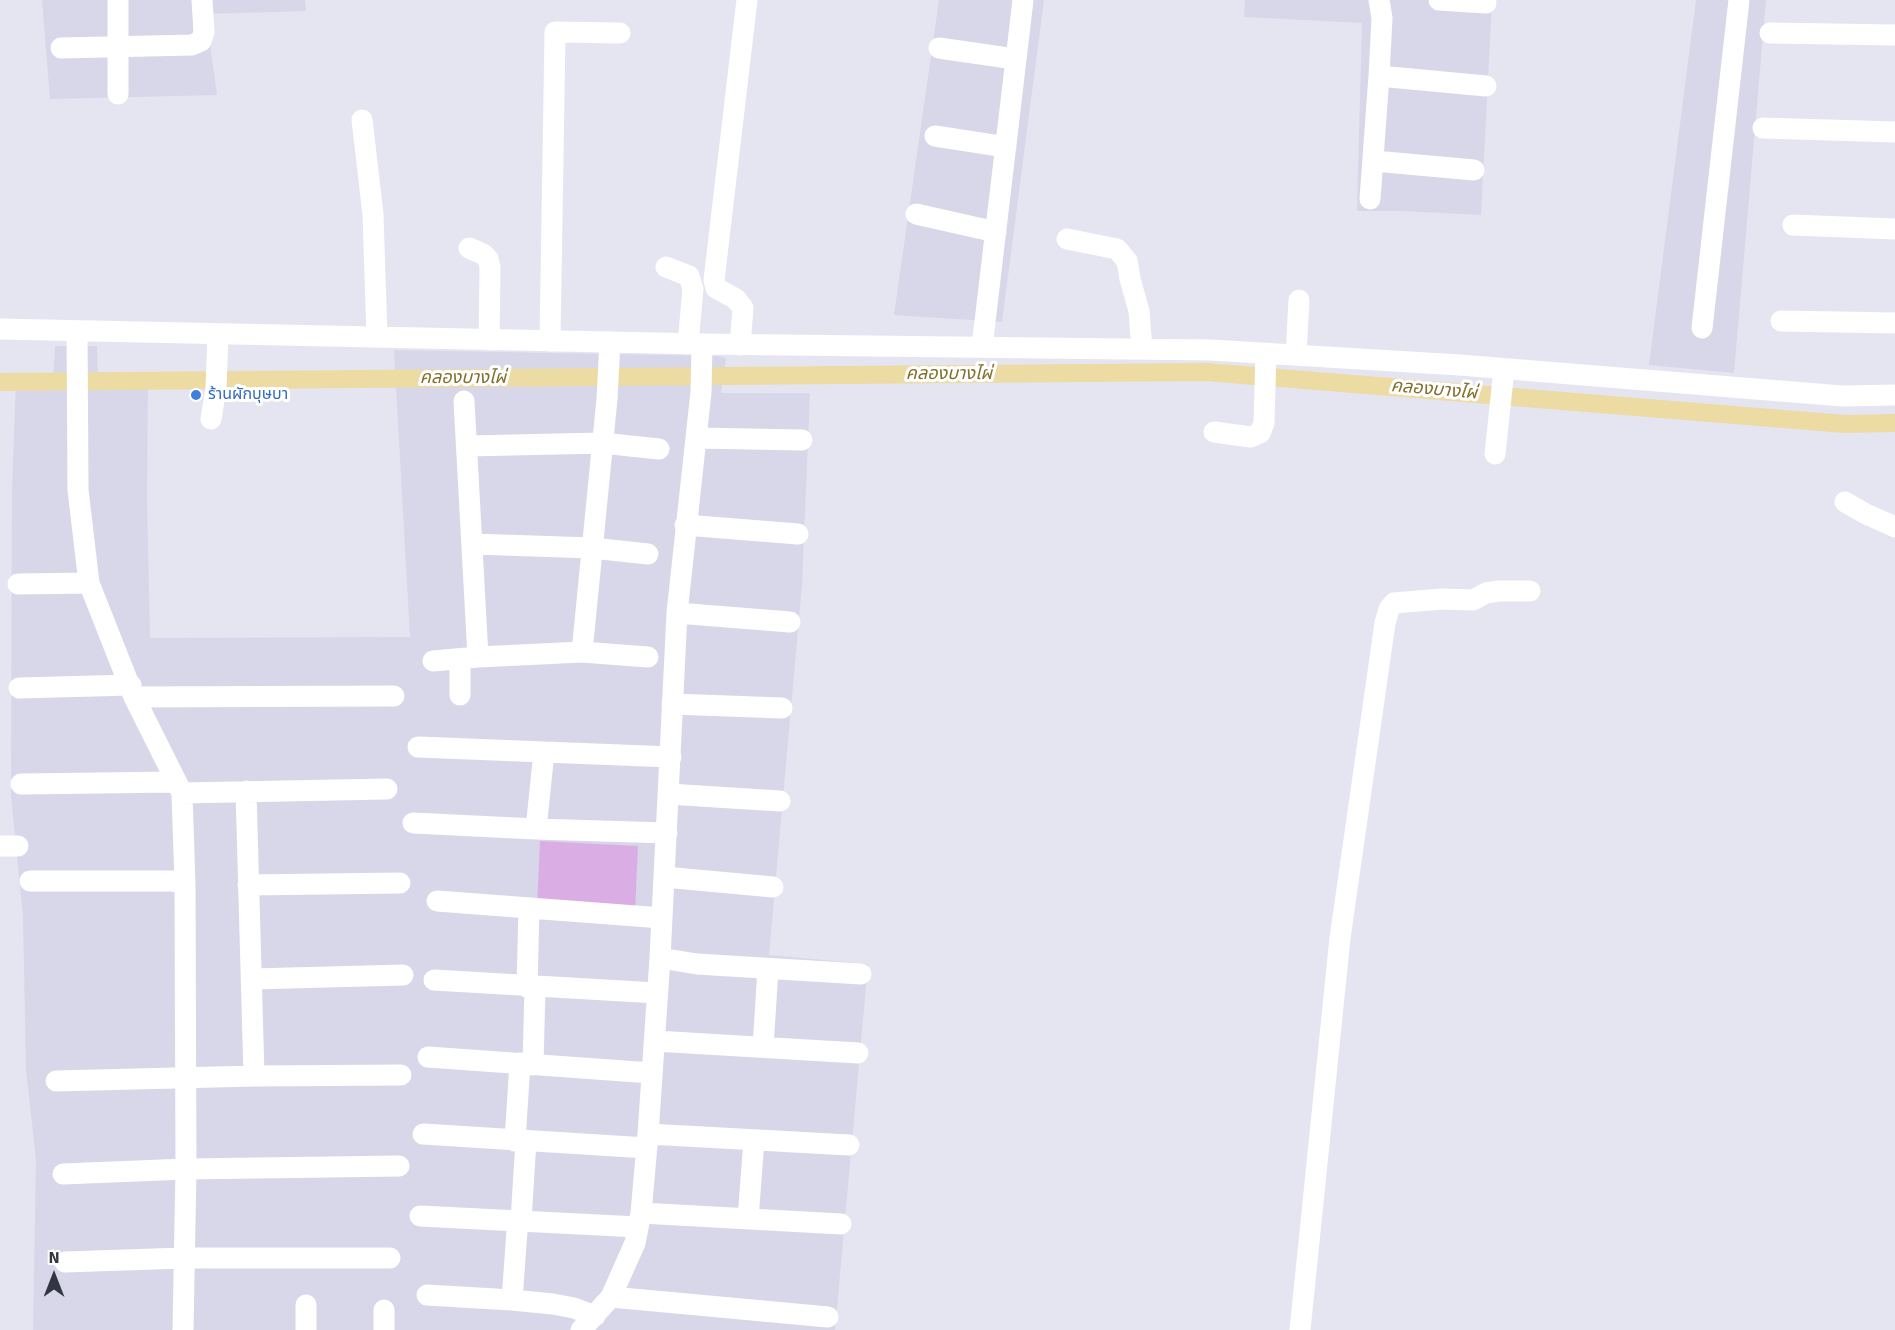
<!DOCTYPE html>
<meta charset="utf-8">
<style>
body{margin:0}
#map{position:relative;width:1895px;height:1330px;overflow:hidden;background:#e5e4f1;font-family:Signika,sans-serif}
canvas{display:block}
.north{position:absolute;left:24px;top:1246px;width:60px;height:60px;-webkit-text-stroke:4px #fff;paint-order:stroke;rotate:0deg;font-size:16px;font-weight:700;line-height:24px;text-align:center;color:#343543}
.north::after{content:'';display:block;margin:auto;width:21px;height:27px;background:#343543;clip-path:polygon(50% 0,100% 100%,50% 72%,0 100%)}
</style>
<div id="map">
<canvas width="1895" height="1330"></canvas>
<div class="north">N</div>
</div>
<script>
const g = document.querySelector('canvas').getContext('2d');
g.lineJoin = 'round';
function paint(path, color) {
  g.fillStyle = color;
  g.fill(path, 'evenodd');
}
function toPath(rows) {
  const path = new Path2D();
  for (const r of rows) {
    path.moveTo(r[0], r[1]);
    for (let i = 2; i < r.length; i += 2) path.lineTo(r[i], r[i + 1]);
  }
  return path;
}
function strokePath(path, color, width, dash) {
  g.strokeStyle = color;
  g.lineWidth = width;
  g.lineCap = dash ? 'butt' : 'round';
  g.setLineDash(dash || []);
  g.stroke(path);
}
function drawText(font, color, halo, rows, align = 'center') {
  g.font = font + ' Signika,"Noto Sans Thai",sans-serif';
  g.lineWidth = 6;
  g.setLineDash([]);
  g.textBaseline = 'middle';
  g.strokeStyle = halo;
  g.fillStyle = color;
  for (const [text, x, y, turn = 0] of rows) {
    g.save();
    g.translate(x, y);
    g.rotate((+turn || 0) * Math.PI / 180);
    g.textAlign = isNaN(turn) ? turn : align;
    if (halo) g.strokeText(text, 0, 0);
    g.fillText(text, 0, 0);
    g.restore();
  }
}
paint(toPath([
 [42,0,305,0,306,11,206,14,217,95,50,99],
 [939,0,1044,0,1002,322,894,315],
 [1245,0,1492,0,1481,215,1401,211,1357,211,1362,23,1244,17],
 [1696,0,1766,0,1734,373,1649,365],
 [55,346,97,346,98,381,148,381,147,498,150,638,410,637,394,350,718,356,726,358,721,393,810,393,802,584,769,955,868,964,835,1330,33,1330,36,1160,26,1069,23,916,11,797,12,489,16,382,53,382]
]), '#d7d7e9');
paint(toPath([
 [540,841,638,846,635,913,537,908]
]), '#daaee4');
strokePath(toPath([
 [0,382,1206,372,1845,424,1895,423]
]), '#ecdba3', 18);
strokePath(toPath([
 [1439,0,1486,3],
 [1770,33,1895,35],
 [61,48,192,45,201,41,204,32,202,0],
 [939,48,1015,59],
 [1379,76,1486,86],
 [118,94,118,0],
 [362,120,373,214,377,337],
 [1763,128,1895,132],
 [935,136,1006,147],
 [1374,161,1474,170],
 [1370,199,1379,76,1382,18,1379,0],
 [916,214,996,232],
 [1793,225,1895,229],
 [1067,239,1117,249,1127,261,1130,279,1139,311,1142,349],
 [469,248,483,254,488,259,490,267,489,340],
 [666,267,689,276,693,289,688,344],
 [1781,321,1895,323],
 [1702,328,1739,0],
 [0,329,702,344,1211,350,1460,365,1842,396,1895,395],
 [77,331,78,490,89,583,134,697,182,793,185,884,186,1169,183,1330],
 [550,341,555,32,620,33],
 [740,345,743,308,736,299,716,288,714,280,747,0],
 [982,347,1023,0],
 [1296,355,1299,300],
 [464,401,478,657],
 [211,419,216,388,218,334],
 [1214,432,1251,437,1260,433,1264,423,1266,353],
 [696,438,802,440],
 [468,446,602,443,659,449],
 [1495,454,1504,369],
 [1845,502,1866,514,1895,527],
 [685,525,798,534],
 [473,544,592,548,648,554],
 [18,584,89,583],
 [677,613,790,622],
 [582,652,607,399,610,342],
 [433,661,478,657,582,652,648,657],
 [19,688,131,685],
 [460,695,460,659],
 [134,697,394,696],
 [672,704,782,708],
 [418,747,671,757],
 [21,784,176,782],
 [246,791,254,1076],
 [182,793,387,789],
 [668,794,780,801],
 [413,823,536,829,667,833],
 [536,829,544,752],
 [0,846,18,846],
 [664,877,773,887],
 [30,881,172,881,185,884],
 [248,885,400,883],
 [437,901,662,918],
 [660,958,697,964,861,974],
 [252,979,403,975],
 [434,980,657,993],
 [527,987,529,908],
 [655,1041,858,1053],
 [763,1047,768,969],
 [428,1057,652,1073],
 [533,1065,535,987],
 [56,1081,254,1076,401,1075],
 [423,1134,647,1148],
 [648,1134,849,1145],
 [515,1141,520,1063],
 [63,1174,186,1169,399,1166],
 [641,1213,841,1224],
 [420,1216,638,1227],
 [748,1219,754,1140],
 [65,1262,184,1258,390,1258],
 [427,1295,512,1300,553,1304,574,1308,595,1316],
 [611,1297,828,1317],
 [512,1300,517,1231,521,1220,526,1141],
 [306,1330,306,1305],
 [384,1330,384,1310],
 [581,1330,611,1297,635,1243,641,1213,648,1134,660,958,677,613,701,392,702,344],
 [1300,1330,1340,938,1385,623,1389,609,1394,603,1442,599,1473,600,1486,593,1499,591,1530,591]
]), '#fff', 21);
for (const [x, y, r, color] of [
 [196,395,6,"#3f7fe0"]
]) {
  const dot = new Path2D();
  dot.arc(x, y, r, 0, 2 * Math.PI);
  g.fillStyle = color;
  g.fill(dot);
  strokePath(dot, '#fff', 2);
}
drawText('16px', '#366cbe', '#fff', [
 ["ร้านผักบุษบา",208,395]
], 'left');
drawText('italic 18px', '#83702b', '#fff', [
 ["คลองบางไผ่",949,374],
 ["คลองบางไผ่",463,378],
 ["คลองบางไผ่",1434,390,5]
]);
</script>
